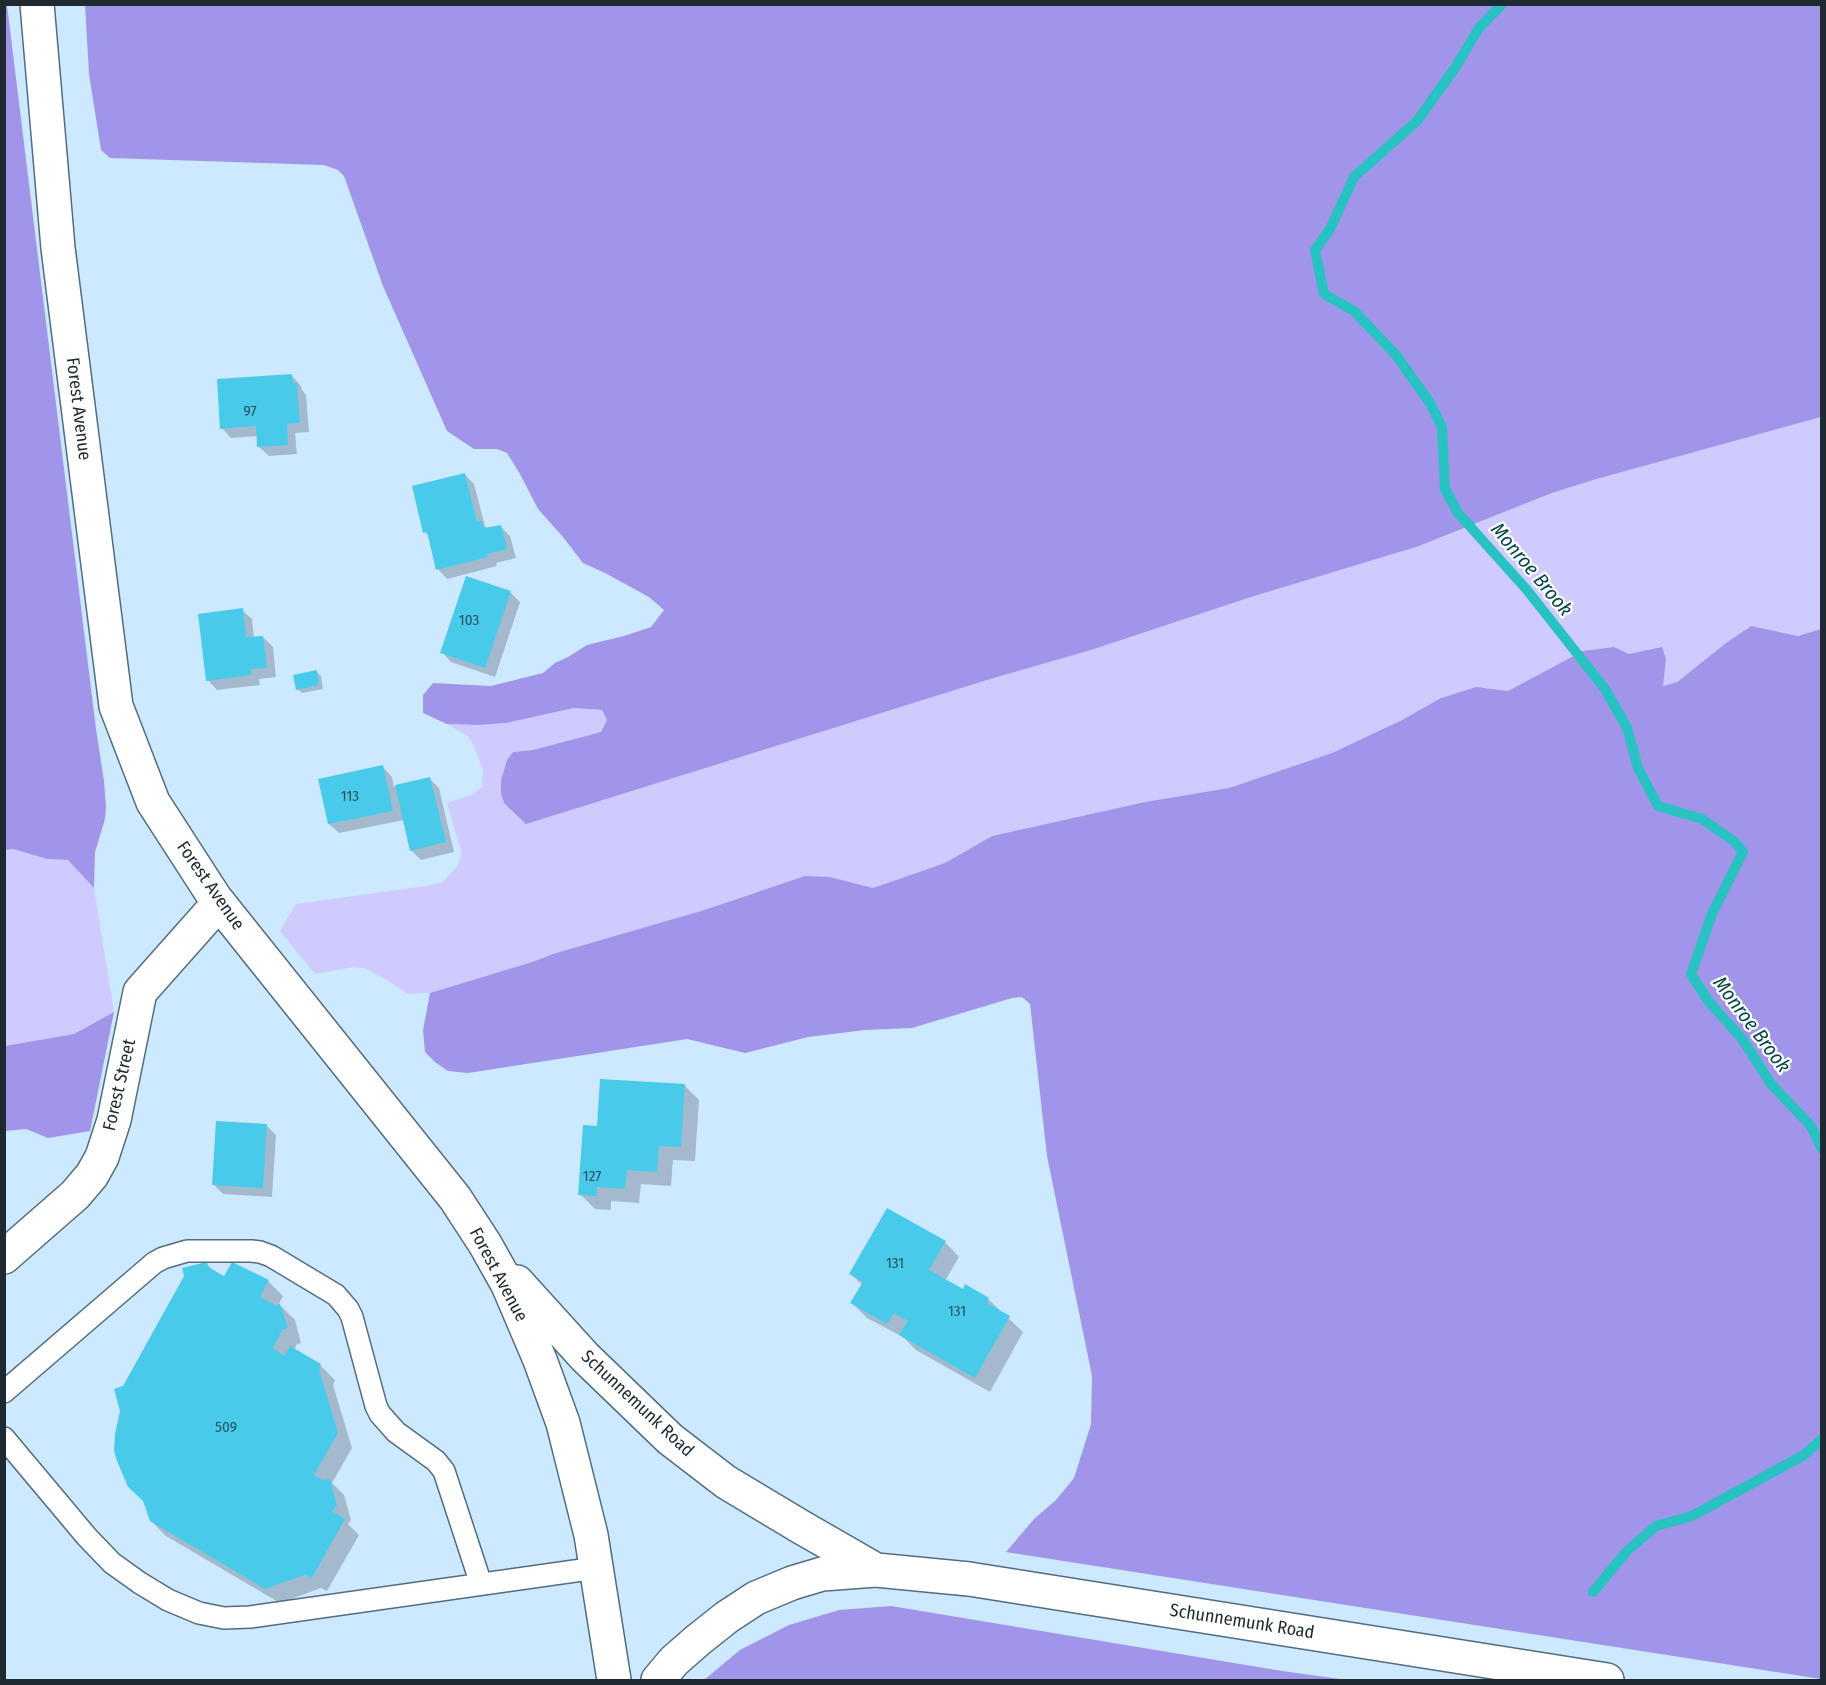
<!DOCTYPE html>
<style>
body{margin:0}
#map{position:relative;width:1826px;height:1685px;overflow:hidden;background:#cde9ff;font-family:"Fira Sans Condensed",sans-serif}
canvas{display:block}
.frame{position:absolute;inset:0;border:6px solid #1e2931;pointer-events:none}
</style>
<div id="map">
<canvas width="1826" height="1685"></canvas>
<div class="frame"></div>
</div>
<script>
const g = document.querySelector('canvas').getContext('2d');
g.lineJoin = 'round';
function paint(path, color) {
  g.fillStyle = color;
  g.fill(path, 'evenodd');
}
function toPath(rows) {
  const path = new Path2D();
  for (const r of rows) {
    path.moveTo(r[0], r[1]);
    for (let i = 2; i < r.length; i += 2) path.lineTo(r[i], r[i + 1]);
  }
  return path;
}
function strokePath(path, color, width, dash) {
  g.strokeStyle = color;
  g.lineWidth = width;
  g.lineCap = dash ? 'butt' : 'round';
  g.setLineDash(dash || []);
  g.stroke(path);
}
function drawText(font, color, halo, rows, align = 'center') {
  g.font = font + ' "Fira Sans Condensed",sans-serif';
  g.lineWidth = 4.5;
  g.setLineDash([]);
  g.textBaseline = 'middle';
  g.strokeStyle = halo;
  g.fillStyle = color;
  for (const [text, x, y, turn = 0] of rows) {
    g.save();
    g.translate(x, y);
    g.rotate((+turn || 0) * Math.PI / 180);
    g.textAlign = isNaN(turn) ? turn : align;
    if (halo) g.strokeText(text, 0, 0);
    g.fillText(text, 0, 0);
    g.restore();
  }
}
paint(toPath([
 [1821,417,1821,629,1798,636,1750,626,1726,643,1676,682,1662,687,1666,659,1629,654,1614,647,1821,1500,1476,687,1441,698,1402,720,1332,753,1229,788,1145,802,992,836,945,863,873,888,830,877,755,892,701,911,556,953,532,962,430,993,407,994,389,981,364,968,353,967,315,974,280,931,296,904,426,886,443,882,458,865,462,854,447,803,473,794,482,787,483,771,475,748,468,736,447,724,478,725,506,723,574,708,602,710,607,720,601,732,533,750,513,752,507,760,501,780,526,823,987,680,1091,650,1251,597,1441,538,1552,493,1593,480],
 [13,849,47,859,68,860,94,888,114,1012,74,1034,5,1046,4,850]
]), '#d0cbfe');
paint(toPath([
 [7,5,96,729,104,781,106,807,105,819,95,852,94,888,68,860,47,859,13,849,5,850,4,5],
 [85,5,1821,5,1821,417,1593,480,1552,493,1419,546,1251,597,1091,650,987,680,526,824,504,803,501,793,501,780,507,760,513,752,533,750,601,732,607,720,602,710,574,708,506,723,478,725,447,724,423,713,423,695,433,683,491,686,543,673,555,663,568,657,587,645,624,636,651,627,664,610,649,597,605,573,583,563,563,537,538,509,520,474,507,453,497,449,474,449,447,431,383,286,344,176,338,170,324,165,110,158,101,150,89,74],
 [1751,626,1798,636,1821,629,1821,1679,1006,1552,1034,1519,1056,1500,1074,1478,1091,1424,1092,1376,1047,1156,1030,1004,1022,997,1012,998,912,1028,865,1030,808,1037,745,1053,687,1039,468,1073,448,1071,435,1062,425,1052,423,1030,430,993,532,962,556,953,701,911,805,876,830,877,873,888,945,863,992,836,1145,802,1229,788,1332,753,1402,720,1441,698,1476,687,1508,691,1583,651,1614,647,1629,654,1662,647,1666,659,1663,686,1677,682,1726,643],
 [114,1012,90,1131,48,1138,26,1129,5,1131,5,1046,74,1034],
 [891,1606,1282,1671,1347,1680,704,1680,740,1650,789,1625,839,1610]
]), '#a095e8');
paint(toPath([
 [292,376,301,386,302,390,306,395,309,432,295,433,297,454,269,456,259,447,258,436,231,438,222,428],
 [464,474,474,484,485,526,488,529,500,526,510,536,516,558,496,563,497,566,447,579,438,569,430,537,425,532],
 [467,578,511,593,520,602,495,677,451,662,442,652],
 [242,610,252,619,254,638,263,637,273,647,276,677,259,679,260,685,217,690,208,680],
 [316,672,321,676,323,689,302,693,297,689],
 [383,767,392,777,394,787,430,779,439,788,454,852,421,860,411,850,404,820,339,833,329,824],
 [684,1085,699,1100,695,1161,673,1160,671,1186,641,1184,639,1203,611,1201,611,1210,595,1209,580,1194,598,1128],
 [267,1126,276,1135,272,1197,223,1194,213,1184],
 [945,1242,959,1257,945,1281,963,1291,988,1299,1023,1332,990,1392,916,1350,903,1337,867,1318,852,1303,862,1285,851,1274],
 [207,1264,216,1273,225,1278,268,1281,283,1296,279,1304,295,1320,301,1343,297,1344,294,1350,320,1365,335,1380,333,1385,352,1448,332,1483,344,1495,351,1520,348,1524,359,1535,327,1591,321,1588,280,1603,166,1536,151,1521,124,1387]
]), '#0003');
strokePath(toPath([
 [1502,4,1479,28,1455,68,1417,121,1354,177,1330,229,1315,250,1324,294,1354,311,1396,355,1430,403,1442,427,1445,489,1458,513,1527,590,1605,689,1627,728,1638,768,1658,806,1702,819,1735,842,1743,852,1712,914,1691,974,1709,1002,1743,1040,1771,1084,1811,1126,1822,1149],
 [1593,1592,1627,1551,1656,1526,1692,1516,1804,1455,1822,1439]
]), '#27c2c1', 10);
paint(toPath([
 [292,374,293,384,297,383,300,423,287,424,288,445,257,447,256,426,220,429,217,379],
 [465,473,477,522,482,521,484,528,501,525,507,549,487,554,488,557,436,570,427,532,423,533,412,486],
 [466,576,511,591,485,668,440,653],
 [243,608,246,637,263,636,267,668,250,669,251,675,206,681,198,614],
 [317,670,319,685,296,690,293,675],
 [383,765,393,811,328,824,318,779],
 [430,777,446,842,410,851,395,785],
 [600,1079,685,1084,681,1147,659,1146,657,1172,627,1170,625,1189,597,1187,597,1196,578,1195,583,1125,597,1126],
 [216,1121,267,1124,263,1188,212,1185],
 [887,1208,946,1241,929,1270,963,1289,965,1284,989,1298,987,1303,1010,1316,975,1378,899,1335,908,1321,894,1313,887,1324,850,1303,863,1282,849,1274],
 [207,1262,208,1267,224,1276,232,1262,269,1280,260,1297,275,1305,280,1304,288,1328,282,1330,273,1348,284,1356,290,1346,321,1364,319,1369,338,1433,314,1475,323,1480,330,1479,337,1505,332,1511,345,1519,312,1578,305,1575,265,1589,150,1521,143,1501,128,1487,117,1461,114,1451,115,1434,120,1411,114,1389,123,1386,184,1276,182,1268]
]), '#48caea');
const lane = toPath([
 [4,1392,154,1263,163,1258,187,1251,251,1251,260,1252,271,1256,336,1295,348,1309,352,1317,376,1406,380,1414,396,1432,436,1461,444,1471,481,1584],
 [4,1438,87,1537,112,1563,140,1583,168,1600,199,1613,224,1618,250,1617,596,1568]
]);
const street = toPath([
 [4,1257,75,1195,92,1175,102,1157,114,1120,140,992,219,903]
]);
const secondary = toPath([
 [37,4,58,248,116,706,153,802,215,898,455,1198,485,1244,508,1285,540,1360,563,1423,591,1535,614,1680],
 [517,1282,585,1357,670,1439,726,1482,801,1527,876,1570],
 [658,1680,674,1661,698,1640,727,1617,756,1598,792,1583,822,1574,876,1570,969,1579,1607,1680]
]);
strokePath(lane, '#536c7f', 24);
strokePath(street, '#536c7f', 36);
strokePath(secondary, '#536c7f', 36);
strokePath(lane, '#fff', 21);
strokePath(street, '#fff', 33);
strokePath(secondary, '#fff', 33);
drawText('15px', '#28515f', null, [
 ["97",250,412],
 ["103",469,621],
 ["113",350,797],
 ["127",592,1177],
 ["131",895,1264],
 ["131",957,1312],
 ["509",226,1428]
]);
drawText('18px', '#1e2931', '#fff', [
 ["Forest Avenue",78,409,83],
 ["Forest Avenue",210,886,55],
 ["Forest Street",120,1085,-77],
 ["Forest Avenue",498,1275,62],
 ["Schunnemunk Road",637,1404,43],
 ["Schunnemunk Road",1242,1622,9]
]);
drawText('italic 20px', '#054747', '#fff', [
 ["Monroe Brook",1531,570,50],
 ["Monroe Brook",1751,1025,53]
]);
</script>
